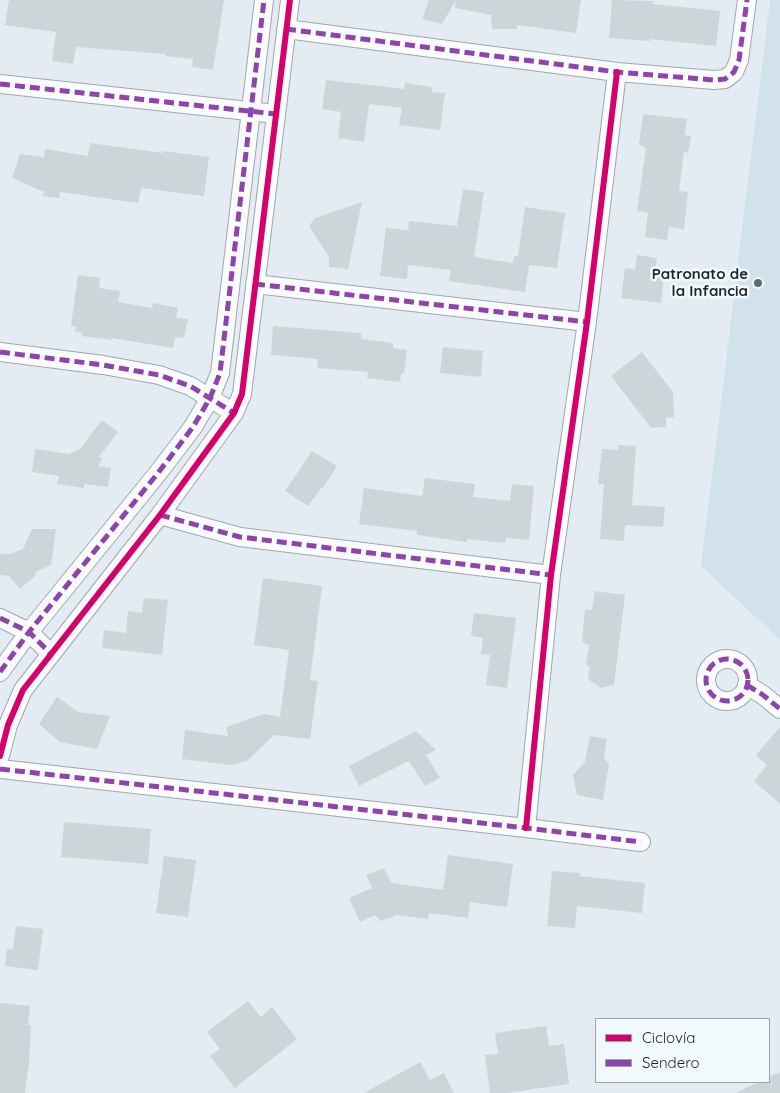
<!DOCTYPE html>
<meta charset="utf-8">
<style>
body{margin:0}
#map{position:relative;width:780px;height:1093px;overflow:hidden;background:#e2ecf2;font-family:Quicksand,sans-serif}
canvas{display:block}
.legend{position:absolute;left:595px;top:1018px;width:175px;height:65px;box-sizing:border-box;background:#f2f9fd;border:1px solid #9da4a8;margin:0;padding:6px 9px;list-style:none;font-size:15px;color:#1e2428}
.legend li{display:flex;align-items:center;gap:10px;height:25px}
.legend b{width:25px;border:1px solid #9da4a8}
</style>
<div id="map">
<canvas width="780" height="1093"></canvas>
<ul class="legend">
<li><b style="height:6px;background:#d6006c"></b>Ciclovía</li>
<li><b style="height:6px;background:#8e44ad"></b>Sendero</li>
</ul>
</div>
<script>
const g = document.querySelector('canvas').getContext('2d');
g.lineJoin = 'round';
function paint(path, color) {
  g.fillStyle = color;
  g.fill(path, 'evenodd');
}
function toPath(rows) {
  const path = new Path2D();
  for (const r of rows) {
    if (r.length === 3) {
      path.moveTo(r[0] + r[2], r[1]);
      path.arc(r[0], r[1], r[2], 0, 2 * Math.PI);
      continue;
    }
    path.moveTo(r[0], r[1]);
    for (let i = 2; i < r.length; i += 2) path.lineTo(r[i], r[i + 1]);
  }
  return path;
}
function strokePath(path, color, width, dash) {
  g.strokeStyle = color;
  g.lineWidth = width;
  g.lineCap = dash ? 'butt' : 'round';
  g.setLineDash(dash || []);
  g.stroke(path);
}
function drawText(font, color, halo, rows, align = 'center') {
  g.font = font + ' Quicksand,sans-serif';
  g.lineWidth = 5;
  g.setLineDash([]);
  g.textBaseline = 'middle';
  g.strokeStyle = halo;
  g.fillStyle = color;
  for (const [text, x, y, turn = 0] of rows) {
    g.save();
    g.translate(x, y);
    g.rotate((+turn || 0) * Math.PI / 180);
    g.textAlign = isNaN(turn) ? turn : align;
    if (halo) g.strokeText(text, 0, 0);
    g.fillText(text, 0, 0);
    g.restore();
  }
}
paint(toPath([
 [770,0,780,0,780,640,701,566]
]), '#d1e2ed');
paint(toPath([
 [9,0,224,0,213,70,192,67,193,59,165,56,165,54,76,47,73,64,52,61,56,32,5,25],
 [429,0,581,0,576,33,518,25,517,29,492,29,491,15,455,8,456,0,442,24,422,19],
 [612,0,653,1,653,4,720,11,716,46,650,39,650,41,609,38],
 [326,80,404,89,405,83,432,87,432,92,445,93,440,130,399,125,402,108,369,104,364,142,338,138,341,112,322,109],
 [643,114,687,119,685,135,691,136,688,153,684,152,679,191,688,192,684,229,669,227,667,240,645,237,648,213,637,211,646,148,639,144],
 [90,143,163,153,163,151,209,157,204,196,141,188,138,203,60,192,59,198,43,196,44,192,12,178,20,154,44,157,45,149,88,156],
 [463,189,484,192,474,257,513,263,514,256,518,256,525,207,565,213,557,268,529,265,525,292,449,281,451,270,408,265,407,279,380,276,386,228,408,230,409,221,457,226],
 [362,202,348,269,329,267,329,257,309,226,315,218],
 [637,255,657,258,655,273,664,275,661,303,621,298,625,268,635,269],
 [78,275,100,278,99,288,120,291,118,302,152,308,153,303,178,308,176,318,188,319,184,338,175,337,173,348,112,338,112,340,82,336,82,333,75,332,76,326,71,326],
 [273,326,362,333,361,339,393,343,393,348,407,350,404,374,401,373,400,382,367,378,368,372,317,368,318,359,271,355],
 [443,347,483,351,481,377,440,373],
 [642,352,673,392,674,417,666,418,666,427,651,428,611,376],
 [102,420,118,432,99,457,103,458,98,466,111,468,108,487,84,484,84,488,57,484,59,476,32,472,35,449,69,454,80,449],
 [618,445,636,446,632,505,665,507,663,527,625,525,624,541,600,539,604,484,598,484,602,449,618,450],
 [312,451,337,466,323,488,322,487,308,506,285,491],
 [425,478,475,484,473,497,510,501,512,484,534,486,529,540,506,538,505,543,467,539,467,542,417,535,417,531,359,524,364,488,422,496],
 [32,529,56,529,51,565,36,572,35,576,20,589,9,576,0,575,0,554,10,554,23,549],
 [263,578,322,586,310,680,318,681,310,739,274,735,247,761,231,765,182,759,185,730,228,736,226,727,264,714,280,717,289,650,254,645],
 [595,591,625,595,614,685,601,688,588,679,590,667,586,665,589,645,582,642,585,609,592,610],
 [144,598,168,600,162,655,102,648,104,630,126,633,128,611,142,613],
 [474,613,516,618,507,688,486,685,490,655,481,654,483,638,471,636],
 [57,697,78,712,110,716,97,749,60,742,39,724],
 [780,727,780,804,754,781,767,765,756,755],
 [416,731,436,750,426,755,440,778,425,786,409,761,359,786,349,766],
 [590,736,607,739,604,758,609,764,603,800,577,795,573,775,585,762],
 [64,822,151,829,148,864,61,857],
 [448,855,513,864,507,907,470,902,468,918,429,913,428,919,396,915,381,921,375,915,360,922,349,898,372,888,366,875,384,868,391,883,443,890],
 [164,856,196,860,188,917,156,913],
 [552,871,580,873,579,876,645,883,642,913,577,906,575,928,547,926],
 [16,926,43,929,38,970,5,966,7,949,13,950],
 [248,1001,261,1017,272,1007,297,1039,235,1088,210,1056,220,1049,207,1032],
 [0,1003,30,1006,28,1025,31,1025,29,1063,25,1093,0,1093],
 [546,1026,549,1046,564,1044,569,1084,507,1093,490,1093,485,1055,498,1054,495,1033],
 [420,1062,430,1080,444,1073,454,1093,364,1093],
 [780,1072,780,1093,735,1093,759,1082,769,1082,769,1077]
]), '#cdd5d9');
const minor = toPath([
 [286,29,617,72,714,80,725,79,734,72,739,60,747,0],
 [0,84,276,114],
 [255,284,587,322],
 [0,352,103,365,159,375,190,386,234,413],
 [160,515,240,537,551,575],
 [0,618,29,632,51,654],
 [727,680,21],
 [0,672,29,632,158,473,193,427,210,398,220,373,264,0],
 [747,685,763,695,780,709],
 [0,756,8,725,23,690,160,515,234,413,242,394,290,0],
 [0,769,526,828,641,842],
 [526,828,551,575,587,322,617,72]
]);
strokePath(minor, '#a0a7ac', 20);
strokePath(minor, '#fbfcfd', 18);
strokePath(toPath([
 [286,29,617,72,714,80,725,79,734,72,739,60,747,0],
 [0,84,276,114],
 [255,284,587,322],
 [0,352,103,365,159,375,190,386,234,413],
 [160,515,240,537,551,575],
 [0,618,29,632,51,654],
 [727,680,21],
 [0,672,29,632,158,473,193,427,210,398,220,373,264,0],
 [747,685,763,695,780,709],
 [0,769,526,828,641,842]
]), '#8e44ad', 5, [10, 5]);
strokePath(toPath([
 [0,756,8,725,23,690,160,515,234,413,242,394,290,0],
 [526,828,551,575,587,322,617,72]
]), '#d6006c', 6);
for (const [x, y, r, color] of [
 [758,283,5,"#636a6f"]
]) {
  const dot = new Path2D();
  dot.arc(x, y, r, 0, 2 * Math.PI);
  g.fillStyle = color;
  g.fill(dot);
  strokePath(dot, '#f2f9fd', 2);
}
drawText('bold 15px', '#1e2428', '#f2f9fd', [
 ["Patronato de",748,274],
 ["la Infancia",748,291]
], 'right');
</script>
